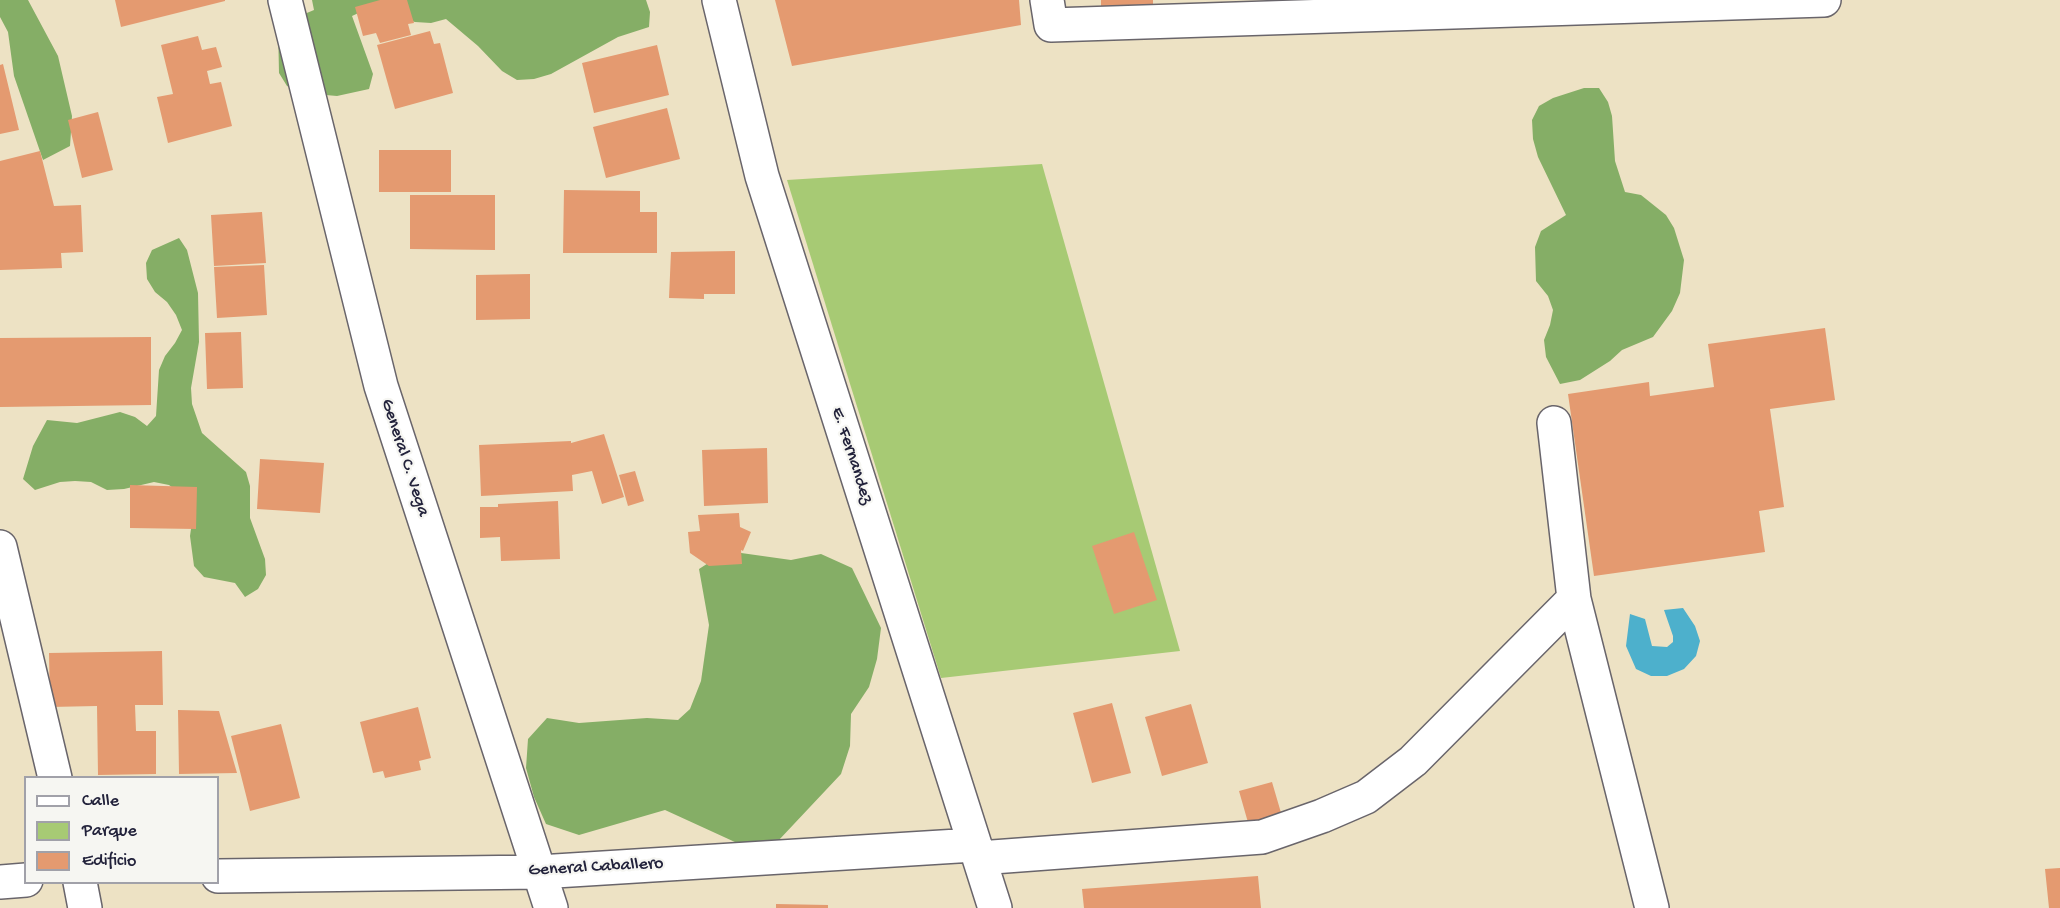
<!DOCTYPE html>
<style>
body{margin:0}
#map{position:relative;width:2060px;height:908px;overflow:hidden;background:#ede2c4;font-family:"Gochi Hand",sans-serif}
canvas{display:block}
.legend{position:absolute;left:24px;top:776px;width:195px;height:108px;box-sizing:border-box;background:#f6f6f2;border:2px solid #a1a1a9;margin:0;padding:8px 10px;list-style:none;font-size:18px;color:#22223b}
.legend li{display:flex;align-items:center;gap:12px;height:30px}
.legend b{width:30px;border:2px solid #a1a1a9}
</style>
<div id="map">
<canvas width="2060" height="908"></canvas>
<ul class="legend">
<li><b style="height:8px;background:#fff"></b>Calle</li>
<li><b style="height:16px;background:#a7ca74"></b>Parque</li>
<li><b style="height:16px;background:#e49a70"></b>Edificio</li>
</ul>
</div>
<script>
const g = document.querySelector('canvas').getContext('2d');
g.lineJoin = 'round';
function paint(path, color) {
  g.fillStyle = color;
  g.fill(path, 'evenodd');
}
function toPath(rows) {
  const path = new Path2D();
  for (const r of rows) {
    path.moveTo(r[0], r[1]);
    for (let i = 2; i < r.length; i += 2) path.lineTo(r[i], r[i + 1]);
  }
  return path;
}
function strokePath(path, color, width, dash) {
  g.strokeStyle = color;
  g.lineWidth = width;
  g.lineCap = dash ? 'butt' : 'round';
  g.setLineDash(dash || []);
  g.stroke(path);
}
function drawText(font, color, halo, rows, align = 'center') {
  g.font = font + ' "Gochi Hand",sans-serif';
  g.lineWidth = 4.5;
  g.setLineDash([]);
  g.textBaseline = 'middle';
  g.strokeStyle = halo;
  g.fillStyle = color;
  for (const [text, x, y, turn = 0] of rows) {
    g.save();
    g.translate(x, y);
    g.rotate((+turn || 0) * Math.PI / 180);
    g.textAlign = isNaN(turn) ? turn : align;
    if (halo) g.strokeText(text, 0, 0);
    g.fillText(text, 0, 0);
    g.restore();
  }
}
paint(toPath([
 [1042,164,1180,651,941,678,787,180]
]), '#a7ca74');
paint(toPath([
 [0,0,28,0,58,56,72,116,70,146,43,160,14,76,8,32,0,17],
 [312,0,646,0,650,12,649,27,618,37,551,74,534,79,517,80,502,71,478,46,446,19,431,23,415,22,367,9,352,16,373,74,369,89,337,96,303,93,287,86,279,73,278,25,314,10],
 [1584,88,1599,88,1608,102,1612,116,1615,161,1625,192,1641,195,1666,215,1674,228,1684,260,1680,293,1672,311,1653,337,1622,350,1610,361,1580,380,1560,384,1546,357,1544,340,1550,325,1553,310,1548,296,1536,281,1535,247,1541,231,1566,215,1538,157,1533,139,1532,120,1539,106,1553,98],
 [179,238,187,250,198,293,199,342,191,388,192,404,202,433,246,472,250,486,250,518,265,559,266,575,258,589,245,597,235,583,204,577,194,566,190,536,192,522,181,494,169,485,154,482,124,489,107,490,91,482,75,481,60,482,35,490,23,479,33,446,47,420,77,423,120,412,135,417,147,426,156,416,159,370,165,356,175,343,182,330,176,315,167,302,155,292,147,279,146,263,152,250],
 [727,551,791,560,821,554,852,568,881,628,877,659,869,687,851,714,850,746,841,774,778,841,748,848,665,810,579,835,546,824,534,797,526,768,528,739,547,718,579,723,647,718,678,720,690,709,701,681,709,625,699,569]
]), '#85ae66');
paint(toPath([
 [1683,608,1695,626,1700,641,1696,656,1684,669,1667,676,1651,676,1636,669,1626,646,1630,614,1645,619,1652,646,1667,647,1673,642,1673,636,1664,610]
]), '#4db0cc');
paint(toPath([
 [115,0,225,0,225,1,121,27],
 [380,0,407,0,414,23,408,24,411,35,380,43,376,33,363,36,355,7],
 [775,0,1019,0,1021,25,792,66],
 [1101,0,1153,0,1153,7,1101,9],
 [430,31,434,44,440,43,453,93,395,109,377,45],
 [198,36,202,50,216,47,222,67,207,71,210,84,221,82,232,126,168,143,157,97,173,94,161,45],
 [657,45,669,95,594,113,582,63],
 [3,64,19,130,0,134,0,65],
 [667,108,680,159,606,178,593,127],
 [98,112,113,170,82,178,68,120],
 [379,150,451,150,451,192,379,192],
 [40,151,54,206,81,205,83,252,61,253,62,268,0,270,0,161],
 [564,190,640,191,640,212,657,212,657,253,563,253],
 [410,195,495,195,495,250,410,249],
 [262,212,266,263,214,266,211,215],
 [735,251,735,294,704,294,704,299,669,298,671,252],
 [264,265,267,315,217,318,214,267],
 [530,274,530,319,476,320,476,275],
 [1825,328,1835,400,1770,409,1784,507,1759,511,1765,552,1594,576,1568,394,1649,382,1650,396,1714,387,1708,344],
 [241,332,243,388,207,389,205,333],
 [151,337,151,405,0,407,0,338],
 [604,434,624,497,602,504,592,471,572,475,573,491,481,496,479,445,571,441,571,443],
 [767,448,768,503,704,506,702,450],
 [260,459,324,463,320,513,257,509],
 [635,471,644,501,628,506,619,475],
 [130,485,197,487,196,529,130,528],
 [558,501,560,559,501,561,500,537,480,538,480,507,498,507,498,504],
 [739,513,740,527,751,532,743,551,741,550,742,564,709,566,690,553,688,532,700,531,698,515],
 [1134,532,1157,600,1114,614,1092,546],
 [162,651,163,705,135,705,136,731,156,731,156,774,98,775,97,706,50,707,49,653],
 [1112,703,1131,773,1092,783,1073,713],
 [1191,704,1208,763,1162,776,1145,717],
 [418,707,431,758,419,761,421,770,385,778,383,771,373,773,360,722],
 [178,710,219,711,237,773,179,774],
 [281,724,300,798,250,811,231,736],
 [1272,782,1284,823,1251,833,1239,791],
 [2060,868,2060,908,2049,908,2045,869],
 [1258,876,1261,908,1084,908,1082,889],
 [776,904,828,905,828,908,776,908]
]), '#e49a70');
const minor = toPath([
 [285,0,381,386,551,908],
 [719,0,762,176,995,908],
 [1047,0,1051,25,1824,0],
 [0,547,55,778],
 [1574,599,1652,908],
 [979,858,1262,837,1322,816,1366,797,1413,761,1574,599,1554,423],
 [218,876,539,872,974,845],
 [0,882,26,880],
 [80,882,85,908]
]);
strokePath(minor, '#69656b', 36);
strokePath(minor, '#fff', 33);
drawText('18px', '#22223b', '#f6f6f2', [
 ["E. Fernandez",851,456,72],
 ["General C. Vega",404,458,72],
 ["General Caballero",596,868,-3]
]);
</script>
